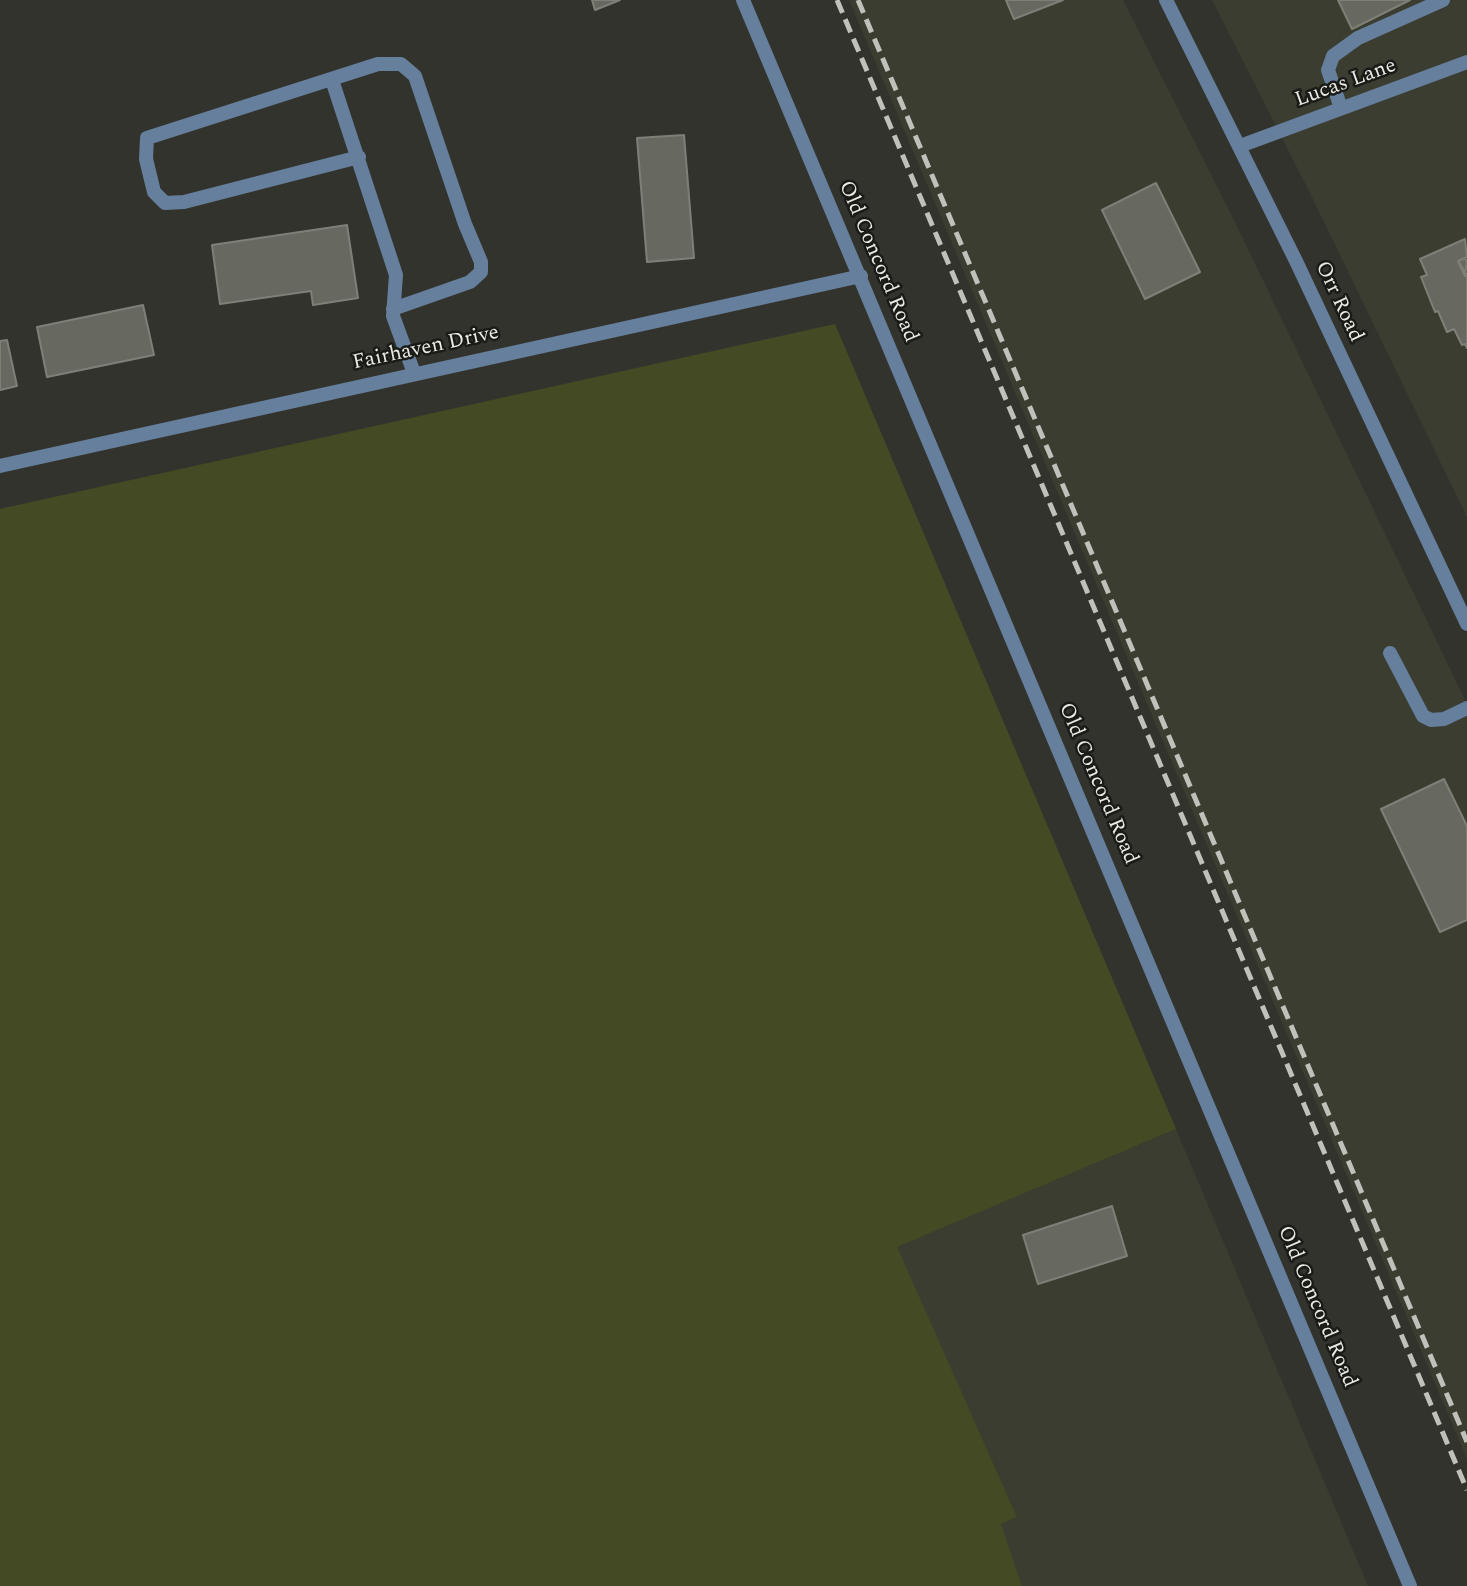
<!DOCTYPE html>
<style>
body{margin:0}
canvas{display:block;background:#32332c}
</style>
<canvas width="1467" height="1586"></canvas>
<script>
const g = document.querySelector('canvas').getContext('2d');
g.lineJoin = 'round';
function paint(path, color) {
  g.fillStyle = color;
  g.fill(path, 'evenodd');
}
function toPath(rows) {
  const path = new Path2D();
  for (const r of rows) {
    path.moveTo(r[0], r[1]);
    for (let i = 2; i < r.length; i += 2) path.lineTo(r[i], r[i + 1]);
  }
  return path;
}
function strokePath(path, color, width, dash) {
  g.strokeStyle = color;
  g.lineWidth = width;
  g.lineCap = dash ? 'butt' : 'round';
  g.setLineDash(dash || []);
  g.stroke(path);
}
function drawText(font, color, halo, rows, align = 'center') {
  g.font = font + ' Spectral,serif';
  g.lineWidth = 5;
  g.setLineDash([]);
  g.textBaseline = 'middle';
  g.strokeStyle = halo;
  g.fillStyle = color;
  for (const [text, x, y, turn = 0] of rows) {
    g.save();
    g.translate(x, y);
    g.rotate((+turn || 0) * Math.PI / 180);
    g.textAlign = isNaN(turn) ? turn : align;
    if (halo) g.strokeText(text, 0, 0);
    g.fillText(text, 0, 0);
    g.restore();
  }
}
paint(toPath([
 [849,0,1123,0,1234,220,1467,704,1467,1459],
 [1212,0,1467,0,1467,517,1309,191],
 [1176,1129,1368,1586,1022,1586,1001,1524,1017,1517,896,1247]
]), '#3a3d30');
paint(toPath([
 [835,324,1176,1129,897,1247,1017,1517,1001,1524,1022,1586,0,1586,0,509]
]), '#444b24');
const building = toPath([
 [592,0,620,0,595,10,592,0],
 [1006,0,1063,0,1014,19,1006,0],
 [1338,0,1410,0,1352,29,1338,0],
 [684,135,694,258,647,262,637,138,684,135],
 [1156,183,1200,272,1145,299,1102,210,1156,183],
 [347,225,358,298,313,305,311,291,220,304,212,245,347,225],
 [1465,239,1467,257,1458,261,1467,275,1467,348,1465,344,1462,345,1454,329,1447,332,1438,311,1435,312,1421,277,1427,275,1420,259,1465,239],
 [1465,258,1467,262,1465,276,1458,261,1465,258],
 [143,305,154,355,47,377,37,327,143,305],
 [7,340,17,386,0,390,0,341,7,340],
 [1444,779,1467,826,1467,920,1440,932,1381,809,1444,779],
 [1112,1206,1127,1256,1038,1284,1023,1235,1112,1206]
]);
paint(building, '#676961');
strokePath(building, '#7e8078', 2);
strokePath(toPath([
 [332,80,396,275,393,316,414,373],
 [1341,108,1328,70,1333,56,1358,38,1443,0],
 [359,157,184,202,165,203,154,192,146,159,147,138,378,64,401,64,415,76,465,224,481,262,481,272,470,282,393,309],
 [1390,653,1423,716,1431,720,1444,719,1467,708]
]), '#667f9d', 14);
strokePath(toPath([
 [1166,0,1296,261,1467,624],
 [1240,146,1467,62],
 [0,466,861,276]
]), '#667f9d', 14);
strokePath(toPath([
 [743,0,1410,1586]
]), '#667f9d', 14);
strokePath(toPath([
 [837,0,1467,1490],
 [858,0,1467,1442]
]), '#c0c1bb', 5, [14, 7]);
drawText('21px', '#e9eae5', '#1a1b17', [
 ["Lucas Lane",1346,84,-20],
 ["Old Concord Road",877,262,67],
 ["Orr Road",1338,302,65],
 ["Fairhaven Drive",426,349,-12],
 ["Old Concord Road",1097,784,67],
 ["Old Concord Road",1316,1307,67]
]);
</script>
